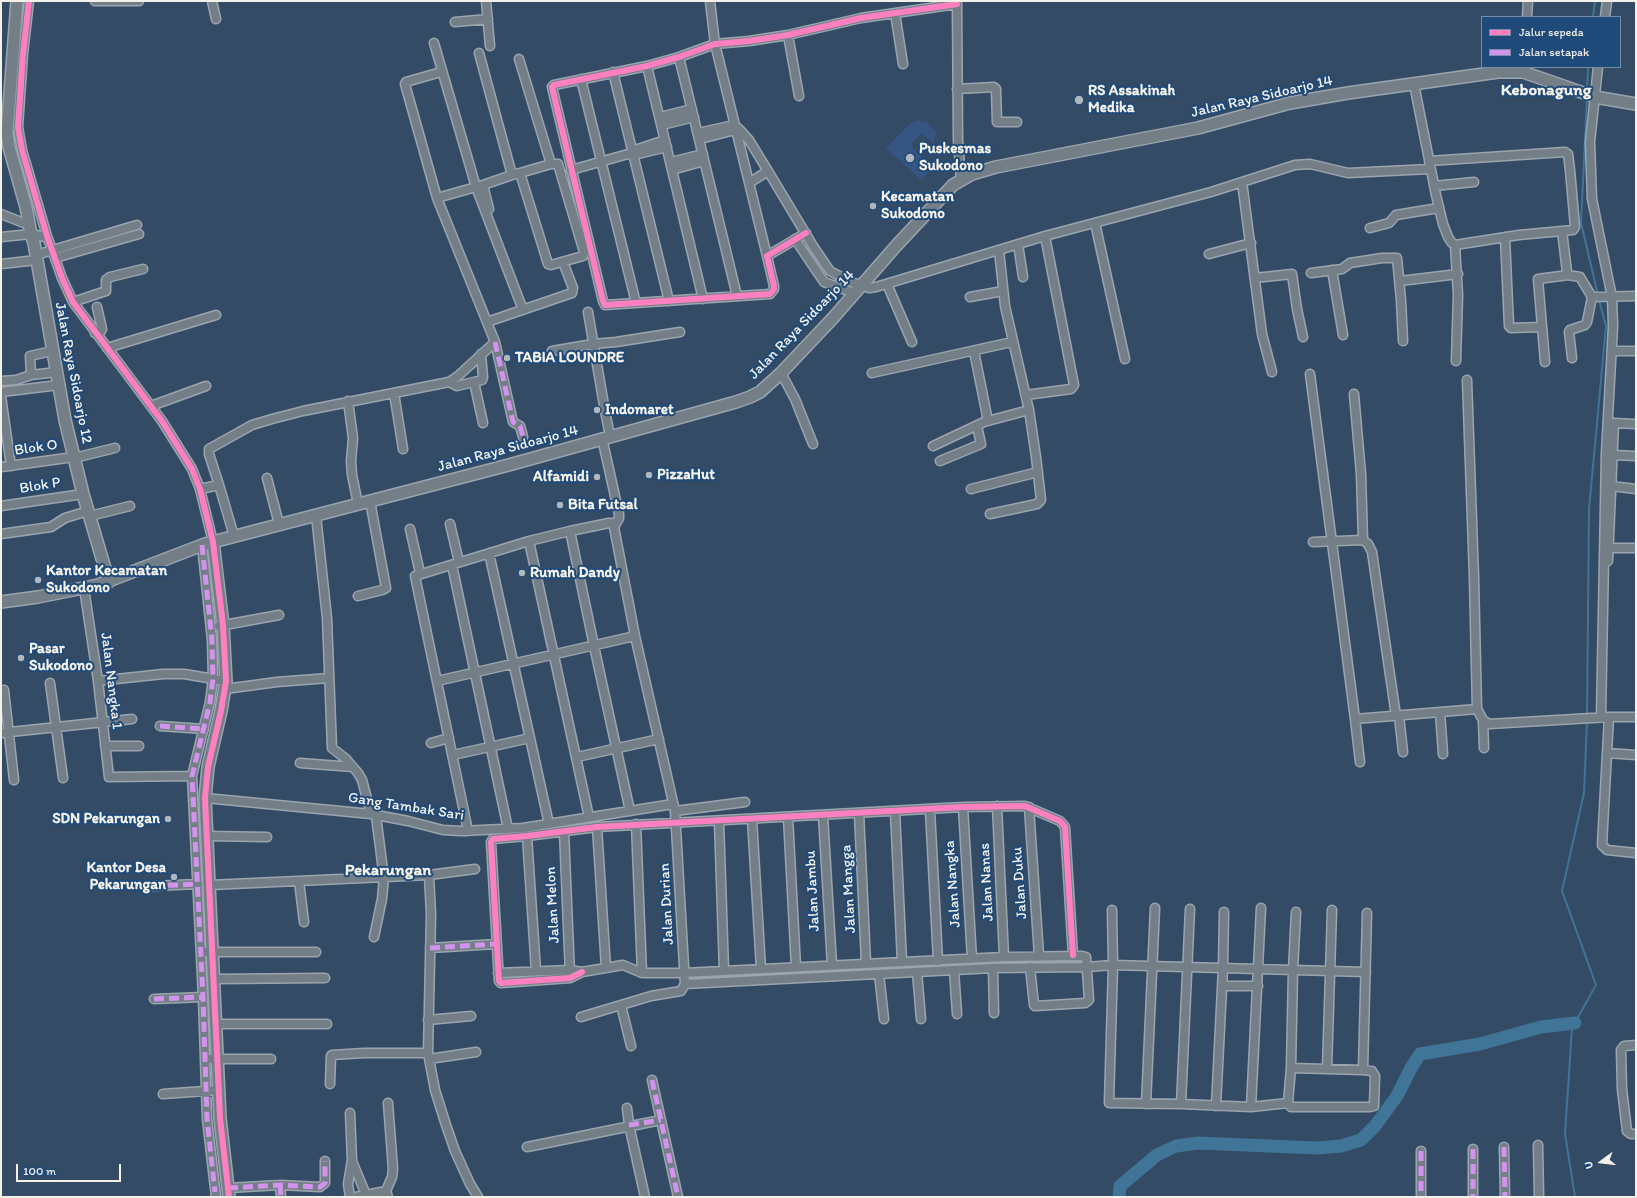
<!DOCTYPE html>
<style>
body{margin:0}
#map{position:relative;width:1637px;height:1198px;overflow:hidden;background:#344b65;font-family:Itim,sans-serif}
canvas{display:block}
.frame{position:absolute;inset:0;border:2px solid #f4f1e8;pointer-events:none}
.legend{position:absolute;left:1481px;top:16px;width:140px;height:52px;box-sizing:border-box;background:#1f4a7a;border:1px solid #748da6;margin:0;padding:5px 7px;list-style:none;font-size:12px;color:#f4f1e8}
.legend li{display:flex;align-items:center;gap:8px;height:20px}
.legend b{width:20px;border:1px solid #748da6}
.north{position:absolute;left:1581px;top:1142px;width:40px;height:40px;-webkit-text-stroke:3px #1f4a7a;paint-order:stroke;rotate:255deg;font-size:11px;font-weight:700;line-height:16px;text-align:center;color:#f4f1e8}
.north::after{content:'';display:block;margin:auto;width:14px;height:18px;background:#f4f1e8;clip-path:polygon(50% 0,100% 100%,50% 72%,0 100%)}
.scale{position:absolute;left:16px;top:1164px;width:105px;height:18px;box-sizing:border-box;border:2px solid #f4f1e8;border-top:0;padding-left:5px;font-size:12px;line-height:14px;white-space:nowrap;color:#f4f1e8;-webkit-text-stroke:3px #1f4a7a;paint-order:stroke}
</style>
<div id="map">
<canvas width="1637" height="1198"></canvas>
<div class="frame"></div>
<ul class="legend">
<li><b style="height:5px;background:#ff80c0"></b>Jalur sepeda</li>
<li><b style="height:5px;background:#d193ec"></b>Jalan setapak</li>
</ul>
<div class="north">U</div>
<div class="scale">100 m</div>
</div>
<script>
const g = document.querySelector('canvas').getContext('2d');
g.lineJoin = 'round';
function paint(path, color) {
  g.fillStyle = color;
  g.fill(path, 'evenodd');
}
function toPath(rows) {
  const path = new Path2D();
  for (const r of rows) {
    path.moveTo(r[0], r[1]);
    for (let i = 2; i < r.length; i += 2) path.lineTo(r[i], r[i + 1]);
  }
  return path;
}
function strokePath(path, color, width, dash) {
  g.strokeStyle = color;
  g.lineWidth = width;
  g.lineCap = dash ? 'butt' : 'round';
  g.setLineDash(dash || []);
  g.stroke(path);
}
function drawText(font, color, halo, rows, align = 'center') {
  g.font = font + ' Itim,sans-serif';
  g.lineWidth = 4;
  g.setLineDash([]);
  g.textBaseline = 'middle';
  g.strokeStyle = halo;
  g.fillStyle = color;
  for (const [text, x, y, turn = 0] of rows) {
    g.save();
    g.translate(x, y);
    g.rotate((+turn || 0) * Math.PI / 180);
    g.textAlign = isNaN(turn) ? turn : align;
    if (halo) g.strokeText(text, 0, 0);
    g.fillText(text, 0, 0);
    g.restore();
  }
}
paint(toPath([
 [920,120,923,123,926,121,936,132,934,144,922,133,912,143,913,149,934,167,921,180,886,148,912,122]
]), '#355582');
strokePath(toPath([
 [1593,17,1595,1],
 [1587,89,1588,67],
 [1587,98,1581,223,1598,295],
 [1587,716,1589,509,1606,326,1599,300],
 [1575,1197,1565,1134,1572,1028,1596,985,1562,891,1584,793,1587,720]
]), '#407598', 2);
strokePath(toPath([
 [1119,1197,1120,1186,1157,1155,1176,1146,1198,1143,1317,1148,1341,1146,1361,1140,1375,1126,1397,1096,1411,1068,1420,1054,1480,1044,1541,1027,1575,1023]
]), '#407598', 13);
const street = toPath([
 [29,1,23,54,18,127,22,150,47,236,62,278,73,302,162,421,192,469,200,489,213,542],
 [95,1,139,1],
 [212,1,216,19],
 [486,1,490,46],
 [710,1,715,44,767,256],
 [957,1,958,140,961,180],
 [895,13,903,64],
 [1527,17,1528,1],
 [1605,17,1607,1],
 [455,22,488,19],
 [788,35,799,96],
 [434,43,476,187,523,310],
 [479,53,512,175],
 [679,57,737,296],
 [519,59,551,164],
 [647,66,703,299],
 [1598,67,1590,142,1592,199,1612,297,1613,326,1606,453,1601,717],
 [613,72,669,301],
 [581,79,636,303],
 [1414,84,1436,195,1443,224,1448,237,1452,243,1455,245,1519,235,1562,231,1567,272,1568,275,1580,277,1592,297,1587,322,1585,325,1570,330,1569,332,1572,358],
 [957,89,994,87,996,89,997,122,1017,122],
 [660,117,692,109],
 [662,125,694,117],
 [698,133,734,125,739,129,749,140,768,171,813,246,830,271,851,282,869,288,876,287,1045,236,1211,192,1295,165,1310,164,1348,173,1430,169],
 [700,139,739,129],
 [632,151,665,140],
 [1429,161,1565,152,1568,154,1570,170,1575,227,1573,230,1562,231],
 [671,162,703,154],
 [571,170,628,154,634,155,667,147],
 [672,170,704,161],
 [1242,182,1262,334,1272,372],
 [749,183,768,171],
 [483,185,489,209],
 [1434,186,1474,182],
 [437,198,483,185,512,175,520,173,551,164,558,164,584,252,583,256,551,265,548,264,520,173],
 [1,214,29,225],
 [1095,223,1125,359],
 [1370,228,1389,223,1396,215,1439,208],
 [806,233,767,256,774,286,774,289,770,294,605,305,603,301,552,87,554,85,647,66,679,57,715,44,749,41,788,35,861,18,957,4],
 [1,237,31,234,45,237,47,236],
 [1505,237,1509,326,1511,328,1542,327],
 [795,239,824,282,854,293],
 [1018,244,1023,277],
 [1455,245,1458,295,1456,361],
 [1209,254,1251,243],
 [36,255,137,225],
 [55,258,139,234],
 [1,264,37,260],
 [1332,270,1343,335],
 [1311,273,1342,269,1350,263,1382,258,1397,258,1401,300,1403,341],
 [1255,278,1292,274,1297,309,1303,337],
 [1400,281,1458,274],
 [887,284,912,342],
 [970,297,1003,291],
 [1592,297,1636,296],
 [73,302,106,291,106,280,110,277,143,269],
 [588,312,605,411,610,436],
 [487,322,572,293,573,288,563,262],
 [95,333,101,331,102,329,97,307],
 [495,342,513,422,520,426,523,437],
 [107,348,216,315],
 [552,351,593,344,616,342,680,332],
 [974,351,988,421],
 [1612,351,1636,351],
 [1545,362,1538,279,1568,275],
 [781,373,795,399,813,444],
 [872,373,1012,342],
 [1310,374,1355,719,1477,709,1483,720,1489,724,1609,717,1607,753,1636,755],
 [31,375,30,356,52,351],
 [1467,380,1474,577,1477,709],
 [1,381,16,380,31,375,57,372],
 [449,382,457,386,482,380,483,377,481,354],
 [474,382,483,423],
 [1,392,59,385],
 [394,393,403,449],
 [1354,394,1361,474,1363,540],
 [1026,395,1071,389,1074,385,1045,236],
 [1,396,11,466],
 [348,401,353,438,351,461,352,475,358,504],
 [151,406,206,386],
 [933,446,984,422,1029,410],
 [1613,455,1636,456],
 [74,458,115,448],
 [940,461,981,444,977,426],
 [1,467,74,457],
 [267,478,279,524],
 [219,485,234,536],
 [1611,486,1636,489],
 [200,489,219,485,209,454,209,449,252,425,272,419,303,411,449,382,458,376,495,342,437,198,405,84,406,82,441,72],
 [971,489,1038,472],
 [1,506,83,494],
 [990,514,1037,504,1041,500,1036,457,1029,410,1005,306,999,250],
 [316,515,327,618,332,748,346,759,358,773,362,780,371,814],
 [90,516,130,506],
 [450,524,459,562],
 [410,529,420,573],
 [570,531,594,646,630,811],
 [1,534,51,527,65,518,88,511],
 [529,541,589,817],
 [1313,542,1363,540,1368,544,1372,552,1396,716],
 [202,545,212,640,213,679,210,702,192,776,203,997,207,1119,216,1197],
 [1609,548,1636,548],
 [489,553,549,824],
 [1608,561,1614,423,1636,424],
 [452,565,508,829],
 [84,588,98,681,109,777,192,776],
 [358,596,382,590,386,588,370,501],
 [219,626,279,615],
 [98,681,163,674,184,674,226,681],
 [437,681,635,636],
 [50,683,63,778],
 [225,689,277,682,329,678],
 [4,690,14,780],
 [1440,712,1443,754],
 [1399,716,1403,752],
 [1609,717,1636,717],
 [1355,719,1360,762],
 [1483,720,1484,748],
 [160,726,204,729],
 [1,733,132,719],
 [431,743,449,738],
 [105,746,139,746],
 [1607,753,1602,845,1607,850,1636,853],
 [453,755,530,738],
 [577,757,659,739],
 [300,763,353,767],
 [205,798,371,814,408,821,443,830,461,831,523,828,673,804],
 [997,806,1004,957],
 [963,807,972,959],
 [1029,807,1039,956],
 [930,810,938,961],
 [675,811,745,802],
 [895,811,902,962],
 [859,813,866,963],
 [823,815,832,965],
 [788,817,796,967],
 [752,819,761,969],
 [719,821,724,971],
 [636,824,642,973],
 [597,827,606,968],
 [468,831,415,576,529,541,570,531,609,523,612,523,614,527],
 [564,831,570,974],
 [207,836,267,837],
 [527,836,536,971],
 [429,875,431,914,428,1053,435,1090,446,1125,455,1151,470,1184,478,1197],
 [299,881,304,922],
 [210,885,429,875,475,869],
 [153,886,198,884],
 [1112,910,1113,965,1109,1103,1181,1104,1251,1107,1288,1103,1291,1107,1370,1107,1374,1106,1375,1076,1372,1071,1363,1070,1291,1068],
 [374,937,382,899,384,878,376,816],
 [430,948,496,944],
 [207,952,316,952],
 [993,968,994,1013],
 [954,970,957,1014],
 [582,972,570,978,501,983,499,981,491,842,493,839,527,836,597,827,963,807,1025,806,1060,821,1065,827,1073,955],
 [917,972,921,1019],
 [498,973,570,970,582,972,623,965,642,973,684,973,1004,957,1082,956,1086,957,1089,1000,1085,1003,1035,1006,1034,1005,1030,967],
 [879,974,884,1019],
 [215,979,325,978],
 [685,984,993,968,1087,967,1113,965,1366,972],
 [1222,986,1258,986],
 [154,999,203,997],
 [621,1005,631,1046],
 [581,1017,651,996,681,991,685,984,675,811,635,636,614,527,619,518,619,514,602,438],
 [428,1020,471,1016],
 [216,1024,327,1024],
 [1636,1045,1624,1046,1621,1050,1622,1089,1627,1131,1631,1134,1636,1134],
 [205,1059,271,1059],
 [429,1059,476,1052],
 [1327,1069,1332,910],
 [1363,1070,1367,913],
 [652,1080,678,1197],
 [330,1084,331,1056,332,1055,364,1053,428,1053],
 [163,1094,219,1090],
 [1288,1103,1291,1068,1293,970,1296,912],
 [1146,1104,1155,908],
 [1181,1104,1190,909],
 [1216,1106,1223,968,1224,912],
 [1251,1107,1261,908],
 [627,1108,629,1125,645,1197],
 [1538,1145,1539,1197],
 [527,1147,661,1120],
 [1504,1147,1505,1197],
 [1473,1149,1473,1197],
 [1421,1151,1421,1197],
 [352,1161,366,1195],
 [280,1185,281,1197],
 [228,1188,280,1185,320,1187,325,1183,325,1161],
 [350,1197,348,1184,352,1160,350,1113],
 [356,1197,386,1191],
 [388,1197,386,1191,392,1177,393,1169,388,1103]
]);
const secondary = toPath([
 [17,1,7,133,9,147,26,207,31,234,34,243,65,420,83,494,109,582],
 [213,542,223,625,226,681,221,711,208,767,205,798,220,1118,229,1197],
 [1,602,38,597,98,585,205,544,505,466,736,402,750,397,760,392,781,373,833,318,896,246,953,185,972,174,996,167,1198,128,1290,103,1348,93,1498,72,1523,72,1595,97,1636,104]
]);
strokePath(street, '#9ba5af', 11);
strokePath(secondary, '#9ba5af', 14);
strokePath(street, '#737e87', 8);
strokePath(secondary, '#737e87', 11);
strokePath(toPath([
 [495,342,513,422,520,426,523,437],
 [202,545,212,640,213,679,210,702,192,776,203,997,207,1119,215,1192],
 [160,726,204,729],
 [153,886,198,884],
 [430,948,496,944],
 [154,999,203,997],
 [652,1080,678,1197],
 [629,1125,661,1120],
 [1504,1147,1505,1197],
 [1473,1149,1473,1197],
 [1421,1151,1421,1197],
 [280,1185,281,1197],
 [228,1188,280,1185,320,1187,325,1183,325,1161]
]), '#d193ec', 5, [10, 5]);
strokePath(toPath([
 [29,1,23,54,18,127,22,150,47,236,62,278,73,302,162,421,192,469,200,489,213,542,223,625,226,681,221,711,208,767,205,798,220,1118,229,1197],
 [806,233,767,256,774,286,774,289,770,294,605,305,603,301,552,87,554,85,647,66,679,57,715,44,749,41,788,35,861,18,957,4],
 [582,972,570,978,501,983,499,981,491,842,493,839,527,836,597,827,963,807,1025,806,1060,821,1065,827,1073,955]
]), '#ff80c0', 6);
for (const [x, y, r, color] of [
 [1079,100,5,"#b1b7ba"],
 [910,158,5,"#b1b7ba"],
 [873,206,4,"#b1b7ba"],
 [507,358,4,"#b1b7ba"],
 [597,410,4,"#b1b7ba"],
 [649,475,4,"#b1b7ba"],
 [597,477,4,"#b1b7ba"],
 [560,505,4,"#b1b7ba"],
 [522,573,4,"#b1b7ba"],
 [38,580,4,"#b1b7ba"],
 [21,658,4,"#b1b7ba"],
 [168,819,4,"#b1b7ba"],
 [174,877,4,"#b1b7ba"]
]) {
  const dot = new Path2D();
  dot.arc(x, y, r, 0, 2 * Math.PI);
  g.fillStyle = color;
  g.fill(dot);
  strokePath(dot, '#1f4a7a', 1.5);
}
drawText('bold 15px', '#f4f1e8', '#1f4a7a', [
 ["RS Assakinah",1088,91],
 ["Medika",1088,108],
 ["Puskesmas",919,149],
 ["Sukodono",919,166],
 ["Kecamatan",881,197],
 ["Sukodono",881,214],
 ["TABIA LOUNDRE",515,358],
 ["Indomaret",605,410],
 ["PizzaHut",657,475],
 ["Alfamidi",589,477,"right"],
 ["Bita Futsal",568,505],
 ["Kantor Kecamatan",46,571],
 ["Sukodono",46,588],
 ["Rumah Dandy",530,573],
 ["Pasar",29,649],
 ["Sukodono",29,666],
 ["SDN Pekarungan",160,819,"right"],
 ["Kantor Desa",166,868,"right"],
 ["Pekarungan",166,885,"right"]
], 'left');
drawText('15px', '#f4f1e8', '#1f4a7a', [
 ["Jalan Raya Sidoarjo 14",1262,97,-13],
 ["Jalan Raya Sidoarjo 14",802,325,-46],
 ["Jalan Raya Sidoarjo 12",73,373,79],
 ["Blok O",36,448,-8],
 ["Jalan Raya Sidoarjo 14",508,449,-15],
 ["Blok P",40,486,-9],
 ["Jalan Nangka 1",111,681,83],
 ["Gang Tambak Sari",406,807,9],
 ["Jalan Nanas",987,882,-93],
 ["Jalan Duku",1020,883,-94],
 ["Jalan Nangka",953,884,-94],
 ["Jalan Mangga",849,889,-93],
 ["Jalan Jambu",813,891,-93],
 ["Jalan Durian",667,904,-93],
 ["Jalan Melon",553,905,-93]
]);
drawText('bold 17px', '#f4f1e8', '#1f4a7a', [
 ["Kebonagung",1546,91],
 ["Pekarungan",388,871]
]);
</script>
